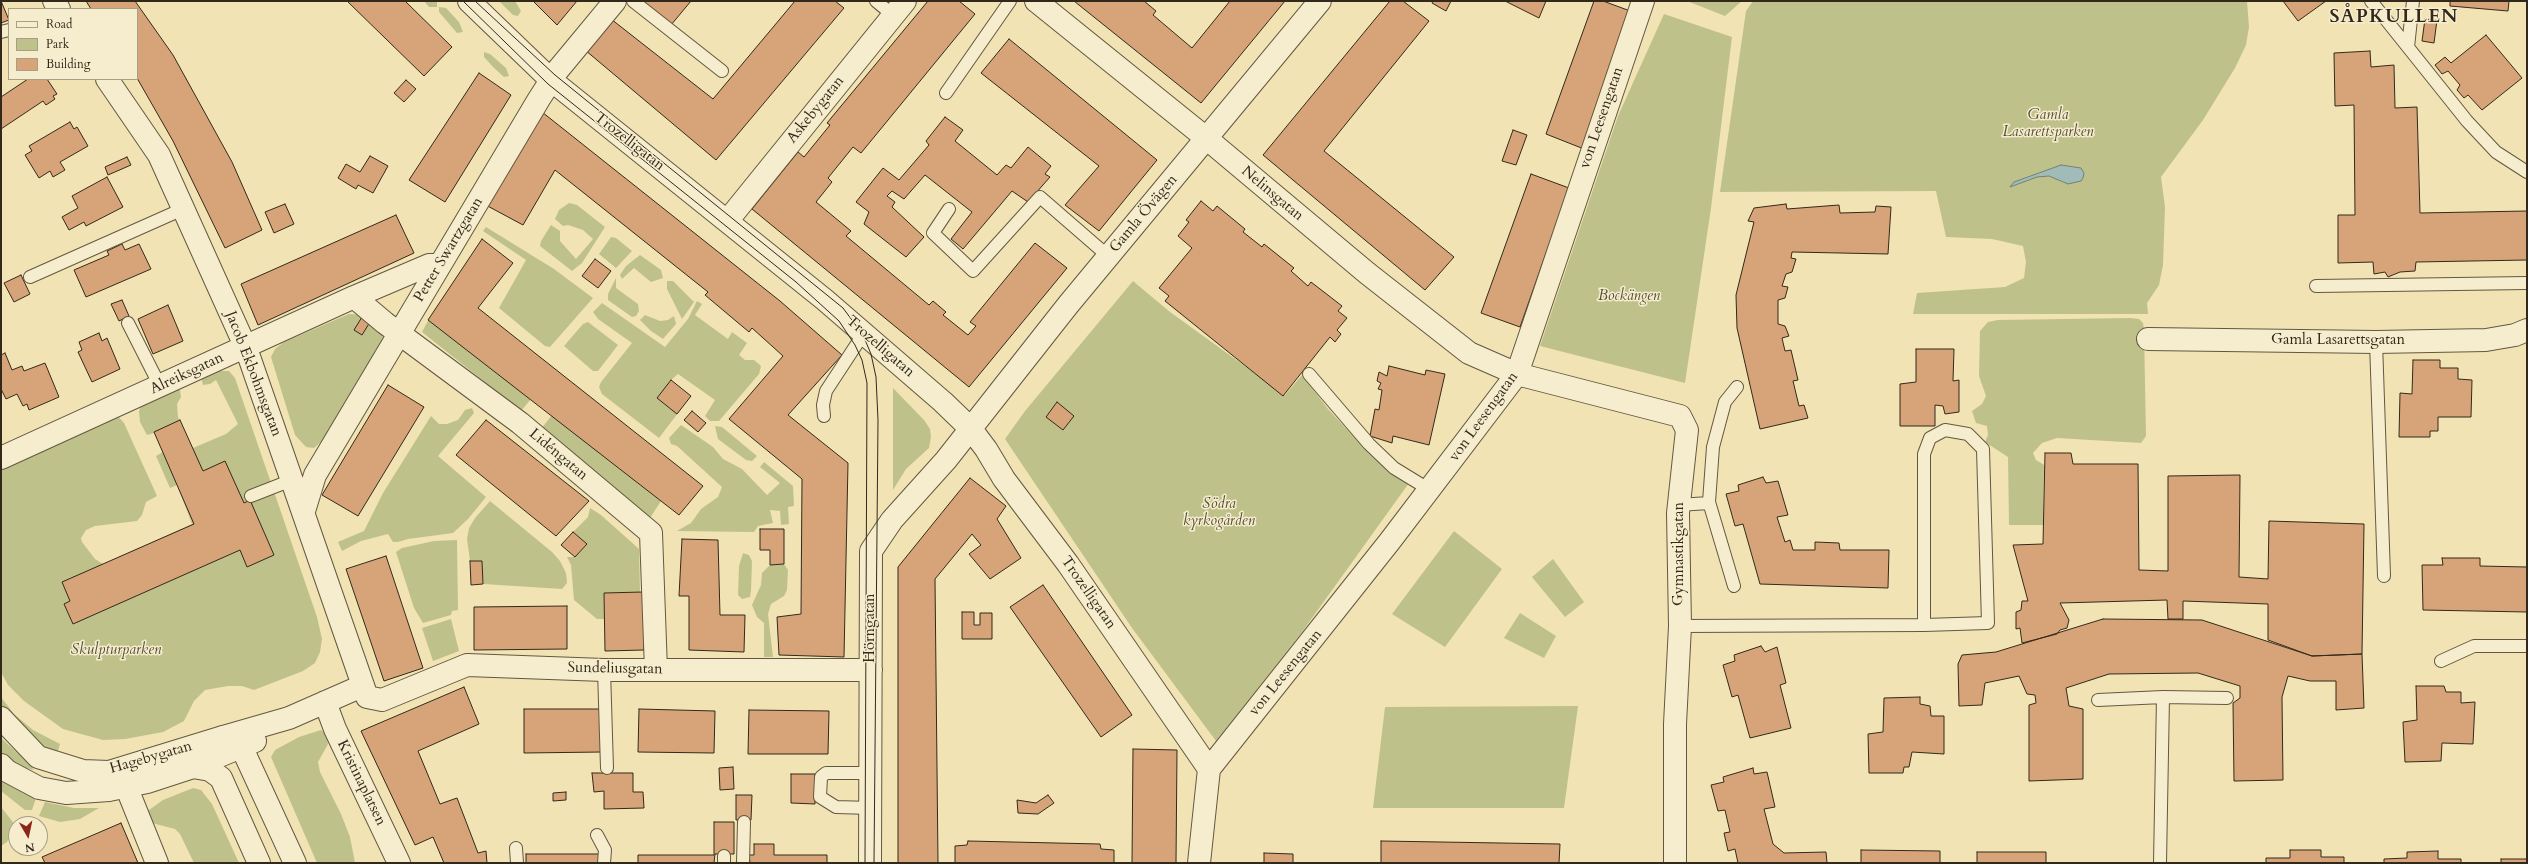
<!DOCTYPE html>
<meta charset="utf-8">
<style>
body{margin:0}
#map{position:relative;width:2528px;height:864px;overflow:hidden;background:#f1e3b4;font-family:Cardo,serif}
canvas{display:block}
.frame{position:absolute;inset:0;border:2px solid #33291b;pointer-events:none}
.legend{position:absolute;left:8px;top:8px;width:130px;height:72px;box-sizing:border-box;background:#f6edce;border:1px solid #a89f86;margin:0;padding:5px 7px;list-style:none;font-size:12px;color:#33291b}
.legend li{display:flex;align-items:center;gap:8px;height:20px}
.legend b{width:20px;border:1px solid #a89f86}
.north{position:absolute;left:8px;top:816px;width:40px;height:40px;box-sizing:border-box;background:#f6edce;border:1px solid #a89f86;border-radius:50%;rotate:171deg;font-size:11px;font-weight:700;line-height:16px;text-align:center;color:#33291b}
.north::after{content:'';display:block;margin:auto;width:14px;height:18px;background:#8f2418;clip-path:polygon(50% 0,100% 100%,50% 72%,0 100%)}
</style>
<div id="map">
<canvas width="2528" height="864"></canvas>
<div class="frame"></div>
<ul class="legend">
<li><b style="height:5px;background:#f6edce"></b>Road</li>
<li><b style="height:11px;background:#bec28a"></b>Park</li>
<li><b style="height:11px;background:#d6a478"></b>Building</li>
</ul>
<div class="north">N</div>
</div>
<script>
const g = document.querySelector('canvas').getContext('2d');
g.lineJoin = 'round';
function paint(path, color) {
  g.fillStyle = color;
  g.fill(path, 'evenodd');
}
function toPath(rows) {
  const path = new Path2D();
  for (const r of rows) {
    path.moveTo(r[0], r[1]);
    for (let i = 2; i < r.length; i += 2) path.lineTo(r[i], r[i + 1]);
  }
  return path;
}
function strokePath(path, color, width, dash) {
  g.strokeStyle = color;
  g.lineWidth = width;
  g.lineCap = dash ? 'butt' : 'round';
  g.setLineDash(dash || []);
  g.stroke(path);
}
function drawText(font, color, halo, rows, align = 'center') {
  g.font = font + ' Cardo,serif';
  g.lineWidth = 3;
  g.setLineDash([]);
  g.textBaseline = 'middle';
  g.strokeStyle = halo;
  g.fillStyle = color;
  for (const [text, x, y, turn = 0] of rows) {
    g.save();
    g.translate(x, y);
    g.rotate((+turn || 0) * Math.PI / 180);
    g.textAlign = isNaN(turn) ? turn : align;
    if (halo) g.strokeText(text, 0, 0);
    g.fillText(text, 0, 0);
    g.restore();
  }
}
paint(toPath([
 [424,1,437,1,437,7,429,7],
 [499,1,515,1,521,11,518,16,513,15],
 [1687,1,1742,1,1725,16],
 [1753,1,2247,1,2249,27,2246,45,2235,68,2203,120,2161,177,2165,207,2163,265,2159,285,2147,303,2148,314,1913,314,1917,293,2005,287,2024,278,2026,262,2023,246,1992,239,1946,237,1936,191,1720,192,1746,11],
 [439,7,446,8,459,22,463,32,457,33,439,12],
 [1664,14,1732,37,1711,208,1685,383,1540,346,1618,116],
 [484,52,490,54,506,68,509,76,504,77,494,68,484,57],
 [569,203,577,205,605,227,582,263,572,271,540,246,541,241,551,225,560,231,560,241,576,259,593,239,583,230,568,225,563,226,555,219,559,210],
 [486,227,554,269,593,298,550,347,545,346,499,308,526,260,483,231],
 [611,237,616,238,632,251,616,268,599,254],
 [640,255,661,270,663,278,651,282,634,268,622,279,620,275,626,266],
 [616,278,616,288,638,304,639,311,636,316,632,317,608,300,608,294],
 [667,281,673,281,694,302,682,319,667,289],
 [1133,281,1170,312,1285,395,1302,375,1328,409,1368,452,1409,483,1302,632,1216,741,1132,628,1005,439,1025,411],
 [697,301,702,304,695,315,728,339,732,332,747,343,739,355,745,360,754,360,761,366,759,374,719,421,710,421,705,416,715,400,678,374,671,380,691,396,659,438,602,394,599,387,601,382,632,343,598,319,593,312,602,303,665,347,688,319],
 [349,314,362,315,382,329,383,341,322,441,314,448,306,447,295,435,271,357,275,349,284,342],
 [645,315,660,321,668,320,674,316,676,324,663,339,651,331,640,320],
 [430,317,531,399,521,411,422,332],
 [2130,318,2139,319,2143,323,2144,329,2146,436,2141,443,2057,438,2042,443,2033,453,2036,460,2044,465,2043,525,2009,525,2008,457,1985,442,1988,435,1987,426,1976,423,1972,411,1982,404,1986,396,1979,376,1980,331,1988,322,1998,320],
 [588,322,618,345,598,371,593,371,564,346,583,324],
 [220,371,229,371,235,378,317,617,322,639,320,652,315,663,303,671,254,690,242,686,228,686,205,690,194,701,184,721,163,732,125,739,103,740,63,729,24,701,8,685,1,672,1,462,118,416,124,423,157,496,146,502,142,515,137,521,95,526,86,530,81,538,82,542,95,559,103,564,192,524,177,485,170,488,156,456,163,452,154,433,147,435,140,422,139,411,141,405,173,389,180,390,181,397,177,404,178,417,193,448,226,434,238,424,216,380,210,384,203,385,201,377,207,373],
 [893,388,924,420,930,429,931,437,929,448,906,469,893,490],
 [472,408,474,413,438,456,486,497,468,519,453,533,408,539,398,542,393,542,388,534,361,541,342,551,338,542,364,531,383,493,431,416,439,424,447,424,458,420,465,410],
 [552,415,661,501,650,518,541,429],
 [681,425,713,447,723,459,742,469,767,495,780,483,760,467,764,462,793,486,794,506,788,507,789,524,781,525,780,511,770,510,773,523,758,526,754,532,677,531,691,523,701,509,718,497,722,487,677,446,671,444,669,438],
 [715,426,722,427,757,456,752,461,746,460,718,439],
 [490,501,552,552,560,561,566,573,567,583,562,589,483,584,482,561,470,561,467,539,469,528,475,518],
 [590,508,601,515,639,549,640,592,604,593,604,619,597,619,574,600,571,565,567,557,575,557,587,544,573,532,588,517],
 [1454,531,1502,569,1445,647,1392,614],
 [457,540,458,610,452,611,451,615,423,623,414,608,396,552,402,548,434,541],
 [743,553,749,555,752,561,751,591,750,597,742,599,738,595,739,566],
 [1553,559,1584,602,1565,617,1532,577],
 [784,564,788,570,787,590,784,596,771,604,768,614,773,657,764,657,764,623,757,617,752,605,761,585,762,573,770,565],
 [1520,613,1556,636,1544,658,1504,638],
 [451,619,459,651,433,661,422,628],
 [1,697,14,714,33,730,60,744,58,751,51,751,38,746,14,725,1,706],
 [1578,706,1564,808,1373,808,1385,707],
 [321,730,327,735,328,744,318,762,320,772,341,814,350,837,355,863,317,863,271,757,275,750,299,737],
 [1,738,23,758,34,770,21,767,4,755,1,751],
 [1,780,36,798,32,810,25,810,1,791],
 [193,788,201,790,212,804,239,863,194,863,180,834,175,829,152,823,147,816,149,810,163,800],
 [45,802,74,808,99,808,80,819,60,822,39,816],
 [1,807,16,826,7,842,1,846]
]), '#bec28a');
const water = toPath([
 [2061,165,2081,168,2084,173,2083,178,2081,181,2068,184,2049,176,2037,177,2010,187,2014,182,2061,165]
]);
paint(water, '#a0bbb8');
strokePath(water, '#748179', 1);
const building = toPath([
 [1,1,9,20,1,23,1,1],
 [86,1,135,1,173,55,232,162,262,230,225,248,173,141,137,78,137,9,91,9,86,1],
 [347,1,405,1,452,47,424,76,347,1],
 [533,1,577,1,557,25,533,1],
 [641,1,691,1,671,25,641,1],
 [795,1,835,1,844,8,716,160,585,50,611,19,713,99,795,1],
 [928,1,959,1,975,14,861,153,853,147,828,178,832,182,816,202,851,231,846,236,929,305,933,301,946,312,943,315,968,335,976,326,970,322,1035,243,1067,268,969,387,752,209,798,152,804,157,830,125,827,123,928,1],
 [1074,1,1144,1,1156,11,1153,15,1192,48,1230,1,1285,1,1201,103,1074,1],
 [1390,1,1403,1,1429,21,1324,151,1454,257,1425,290,1263,155,1390,1],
 [1433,1,1451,1,1446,11,1432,3,1433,1],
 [1505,1,1546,1,1539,18,1505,1],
 [1594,1,1603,1,1633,12,1584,149,1546,134,1594,1],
 [2283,1,2326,1,2298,21,2283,1],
 [2450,1,2509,1,2508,11,2450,6,2450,1],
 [2425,19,2437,20,2434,43,2422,41,2425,19],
 [2486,35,2522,78,2482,110,2468,95,2464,98,2457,90,2460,85,2448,71,2442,74,2435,65,2445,57,2451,63,2486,35],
 [1009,39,1157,160,1099,231,1065,205,1099,166,981,73,1009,39],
 [2370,51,2371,67,2394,65,2395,108,2417,107,2420,213,2527,211,2527,260,2416,262,2415,271,2400,272,2388,277,2385,272,2374,274,2373,262,2338,263,2338,215,2355,215,2354,105,2335,106,2334,53,2370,51],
 [479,73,511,95,445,202,409,180,479,73],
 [28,79,47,79,57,94,53,96,55,99,46,105,43,101,1,129,1,97,28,79],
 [406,80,416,89,404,102,394,93,406,80],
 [542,112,780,301,842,355,788,415,848,463,844,657,779,655,777,617,801,614,802,479,729,419,783,356,752,328,749,332,705,295,708,292,555,170,523,225,482,203,542,112],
 [945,117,963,130,955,141,997,175,1006,165,1011,168,1028,147,1051,166,1045,174,1050,177,1028,202,1012,191,963,249,951,239,972,212,925,175,904,199,892,191,887,196,895,202,892,207,924,237,906,257,864,224,869,212,856,202,883,168,899,180,929,145,926,141,945,117],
 [70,122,74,129,77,127,88,146,60,162,65,170,53,177,50,171,39,178,25,155,32,151,29,146,70,122],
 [1513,130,1527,135,1516,165,1502,161,1513,130],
 [370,156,388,166,373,193,358,185,356,189,338,178,346,164,360,172,370,156],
 [127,157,131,165,108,175,105,167,127,157],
 [1531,174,1569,188,1520,327,1481,313,1531,174],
 [107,177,123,207,86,226,84,222,69,230,62,217,78,208,72,196,107,177],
 [1201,201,1213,211,1217,206,1245,229,1243,232,1262,247,1264,244,1294,268,1291,271,1308,286,1311,282,1342,306,1338,311,1347,318,1337,330,1341,334,1335,342,1330,337,1283,396,1165,301,1169,296,1159,288,1192,248,1178,236,1189,222,1186,220,1201,201],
 [285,204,294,224,274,233,265,212,285,204],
 [1786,204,1787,209,1839,205,1840,213,1875,212,1876,206,1891,207,1888,254,1792,252,1791,258,1796,259,1792,272,1786,274,1782,286,1788,287,1785,298,1778,300,1778,324,1785,326,1789,336,1782,338,1785,351,1791,350,1798,380,1793,381,1799,406,1804,405,1808,418,1760,429,1737,328,1736,295,1754,222,1748,221,1754,208,1786,204],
 [396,215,414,253,258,325,241,284,396,215],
 [482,239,513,263,478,308,703,486,679,515,428,320,482,239],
 [122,244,125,250,139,244,151,269,86,297,74,270,109,255,107,251,122,244],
 [595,259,611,271,598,288,582,276,595,259],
 [21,275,30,294,14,302,4,283,21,275],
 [122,300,129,316,119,321,111,304,122,300],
 [168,305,183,341,153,354,138,319,168,305],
 [362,317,370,322,362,335,354,330,362,317],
 [99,333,102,341,107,338,120,369,92,382,78,352,82,350,79,342,99,333],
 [1916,349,1954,349,1953,381,1959,380,1959,412,1945,414,1943,406,1935,405,1935,426,1900,426,1900,384,1916,382,1916,349],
 [5,353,12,370,22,366,24,371,45,363,59,397,29,410,27,404,23,406,17,394,6,399,1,389,1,355,5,353],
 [2413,360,2440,360,2440,368,2458,368,2458,379,2472,380,2471,417,2438,417,2438,431,2430,431,2430,437,2399,437,2400,393,2412,394,2413,360],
 [1389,366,1425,375,1426,370,1445,374,1429,445,1393,436,1392,443,1370,436,1375,409,1379,410,1382,390,1378,389,1381,383,1377,381,1379,372,1387,376,1389,366],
 [671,380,691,396,677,414,657,398,671,380],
 [388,385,424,407,358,516,322,495,388,385],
 [1057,402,1074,416,1063,430,1046,417,1057,402],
 [692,411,706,423,698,432,684,420,692,411],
 [180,420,203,471,225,461,244,503,250,500,274,555,247,567,240,550,73,624,64,604,70,601,62,582,194,524,154,432,180,420],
 [486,420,589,501,556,536,456,455,486,420],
 [2045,453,2071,453,2073,464,2138,464,2139,570,2168,571,2168,476,2240,475,2239,577,2268,579,2269,521,2364,524,2362,654,2312,656,2268,640,2268,604,2183,601,2183,619,2168,619,2167,600,2060,603,2069,620,2067,628,2060,630,2057,634,2022,643,2020,628,2016,629,2016,612,2021,610,2022,601,2028,601,2013,545,2043,544,2045,453],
 [1763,477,1766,483,1778,481,1788,515,1777,517,1785,542,1790,540,1793,550,1815,550,1815,542,1839,543,1840,550,1889,550,1888,588,1760,584,1743,524,1735,526,1726,494,1739,491,1738,485,1763,477],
 [970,478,1006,506,997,519,1021,558,990,579,969,554,981,545,972,534,935,579,938,863,898,863,898,567,970,478],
 [760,529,784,529,784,564,770,565,770,550,760,550,760,529],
 [573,532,587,544,575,557,561,545,573,532],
 [682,539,718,540,720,615,745,615,744,652,689,650,689,596,679,596,682,539],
 [386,556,423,668,384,681,346,569,386,556],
 [2442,558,2480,558,2480,566,2527,567,2527,612,2423,610,2422,565,2443,565,2442,558],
 [470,561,482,561,483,584,471,585,470,561],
 [1043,585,1132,715,1101,737,1010,607,1043,585],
 [643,592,644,650,605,651,604,593,643,592],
 [567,606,567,649,474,650,474,607,567,606],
 [962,612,974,612,974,625,980,625,980,613,992,613,992,639,962,639,962,612],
 [2103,619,2202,620,2312,656,2362,654,2364,708,2336,710,2336,681,2310,681,2288,676,2282,697,2283,780,2234,781,2233,703,2240,698,2240,686,2198,673,2109,674,2066,688,2069,706,2083,709,2083,779,2029,781,2029,705,2036,703,2035,695,2027,694,2019,676,1985,683,1982,705,1959,706,1958,664,1962,655,1996,652,2103,619],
 [1761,646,1765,652,1777,647,1786,683,1780,685,1791,728,1750,738,1738,695,1732,697,1723,665,1735,661,1734,655,1761,646],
 [2416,686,2444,686,2446,692,2461,692,2461,703,2475,702,2473,744,2442,743,2441,761,2405,762,2403,722,2417,720,2416,686],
 [464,687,479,724,418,751,440,804,457,798,478,853,486,851,487,863,444,863,433,837,415,845,361,731,464,687],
 [1920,697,1920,704,1930,706,1931,716,1944,716,1944,754,1912,752,1909,767,1904,767,1903,773,1869,773,1868,734,1883,732,1884,698,1920,697],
 [524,709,602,709,602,752,524,753,524,709],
 [639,709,715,711,714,753,638,752,639,709],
 [749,710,829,711,828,754,748,754,749,710],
 [1133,749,1177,750,1176,863,1132,863,1133,749],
 [733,767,734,789,720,790,719,768,733,767],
 [1753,768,1754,774,1767,772,1775,807,1764,809,1773,844,1784,853,1826,852,1827,863,1738,863,1735,849,1728,851,1724,833,1730,832,1725,810,1718,811,1711,785,1724,782,1723,777,1753,768],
 [592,773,633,773,633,792,643,792,644,808,604,809,604,791,594,792,592,773],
 [791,774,815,774,815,804,791,803,791,774],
 [566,792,566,800,553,801,553,793,566,792],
 [736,795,752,795,751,820,736,820,736,795],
 [1048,795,1054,803,1038,814,1018,813,1017,800,1036,803,1048,795],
 [714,822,734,822,734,854,715,854,714,863,638,863,638,855,714,855,714,822],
 [121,823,138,863,45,863,42,857,121,823],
 [968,841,1100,844,1101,849,1114,850,1114,863,955,863,955,846,967,845,968,841],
 [1381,841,1560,844,1559,863,1381,863,1381,841],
 [754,844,774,844,774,855,827,855,827,863,750,863,749,855,754,855,754,844],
 [1861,850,1940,851,1940,863,1861,863,1861,850],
 [2290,850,2321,850,2321,857,2344,857,2344,863,2266,863,2266,858,2290,858,2290,850],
 [2438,851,2438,859,2461,859,2461,863,2384,863,2384,859,2407,858,2407,852,2438,851],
 [1977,852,2046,852,2046,863,1977,863,1977,852],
 [1264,853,1293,854,1293,863,1264,863,1264,853],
 [526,854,600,854,600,863,526,863,526,854],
 [2501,859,2527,859,2527,863,2501,863,2501,859]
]);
paint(building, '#d6a478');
strokePath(building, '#33291b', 1);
const service = toPath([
 [633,1,722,71],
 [876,1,894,16],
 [2371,1,2467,121,2496,152,2527,172],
 [1,32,9,30],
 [2408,47,2413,1],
 [946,93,1010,1],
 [949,209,933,233,973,271,1040,197,1108,256],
 [30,277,183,209],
 [2316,286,2527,283],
 [128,323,160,386],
 [2376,342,2384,576],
 [1309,374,1369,444,1394,468,1430,490],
 [824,416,823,405,826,391,864,333],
 [251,496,292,480],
 [1678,505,1709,503],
 [1734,586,1709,502,1713,447,1725,402,1737,387],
 [1680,626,1924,625,1988,623,1983,449,1968,434,1945,430,1930,438,1924,454,1924,625],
 [2441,661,2474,646,2527,646],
 [604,670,607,768],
 [2098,700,2163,697],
 [871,808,836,807,820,797,821,777,826,773,871,773],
 [597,835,605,850,604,863],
 [516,848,517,863],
 [724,863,724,856],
 [743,863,744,822],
 [2160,863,2163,697,2227,698]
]);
const minor = toPath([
 [54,1,59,9],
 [469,1,551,80,825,300,943,402,971,429,986,449,1004,479,1068,564,1209,769],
 [1036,1,1206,138,1367,273,1469,353,1517,374,1680,416,1687,430,1678,513,1680,626,1675,724,1675,863],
 [107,79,159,155,246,348,367,697,382,700,467,665,604,670,871,670],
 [728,220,905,1],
 [354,297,385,323,520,423,651,533,656,670],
 [2148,339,2376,342,2486,340,2515,335,2527,330],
 [1,458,354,297,429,265,439,265],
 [304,511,315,475,539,99,557,71,615,1],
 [325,702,335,729,399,863],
 [223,737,289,718,362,686],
 [193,767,255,741],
 [133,769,128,776,126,786,157,863],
 [1209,769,1390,541,1517,374,1643,1],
 [870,863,871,551,892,520,946,460,1068,305,1320,1],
 [1199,863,1209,769]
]);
const tertiary = toPath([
 [1,718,38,757,83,771,109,772,223,737,242,748,295,863],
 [1,765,7,771,39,788,66,793,109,790,147,782,193,767,210,770,221,778,259,863]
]);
strokePath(service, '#625841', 14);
strokePath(minor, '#625841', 24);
strokePath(tertiary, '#625841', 24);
strokePath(service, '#f6edce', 12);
strokePath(minor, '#f6edce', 22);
strokePath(tertiary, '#f6edce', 22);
strokePath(toPath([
 [463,1,548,84,796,282,839,321,855,345,862,360,867,383,865,863],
 [475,1,555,75,843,308,863,335,871,354,876,377,878,420,874,863]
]), '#33291b', 1);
drawText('15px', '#33291b', '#f6edce', [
 ["Askebygatan",816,110,-51],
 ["von Leesengatan",1602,118,-71],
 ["Trozelligatan",629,142,38],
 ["Nelinsgatan",1272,194,40],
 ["Gamla Övägen",1144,214,-50],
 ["Petter Swartzgatan",449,250,-59],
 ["Gamla Lasarettsgatan",2338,341],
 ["Trozelligatan",880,347,41],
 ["Alreiksgatan",187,374,-25],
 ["Jacob Ekbohmsgatan",253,374,69],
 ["von Leesengatan",1484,417,-54],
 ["Lidéngatan",558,455,40],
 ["Gymnastikgatan",1680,554,-90],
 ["Trozelligatan",1088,593,55],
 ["Hörngatan",871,628,-90],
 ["Sundeliusgatan",615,669,1],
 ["von Leesengatan",1286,673,-51],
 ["Hagebygatan",151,758,-16],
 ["Kristinaplatsen",361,783,64]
]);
drawText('italic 15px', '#564f37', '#f6edce', [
 ["Gamla",2048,116],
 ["Lasarettsparken",2048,133],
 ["Bockängen",1629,297],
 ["Södra",1219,505],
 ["kyrkogården",1219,522],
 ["Skulpturparken",116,651]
]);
g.letterSpacing = '1px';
drawText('bold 19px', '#33291b', '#f6edce', [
 ["SÅPKULLEN",2394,18]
]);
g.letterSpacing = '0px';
</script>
